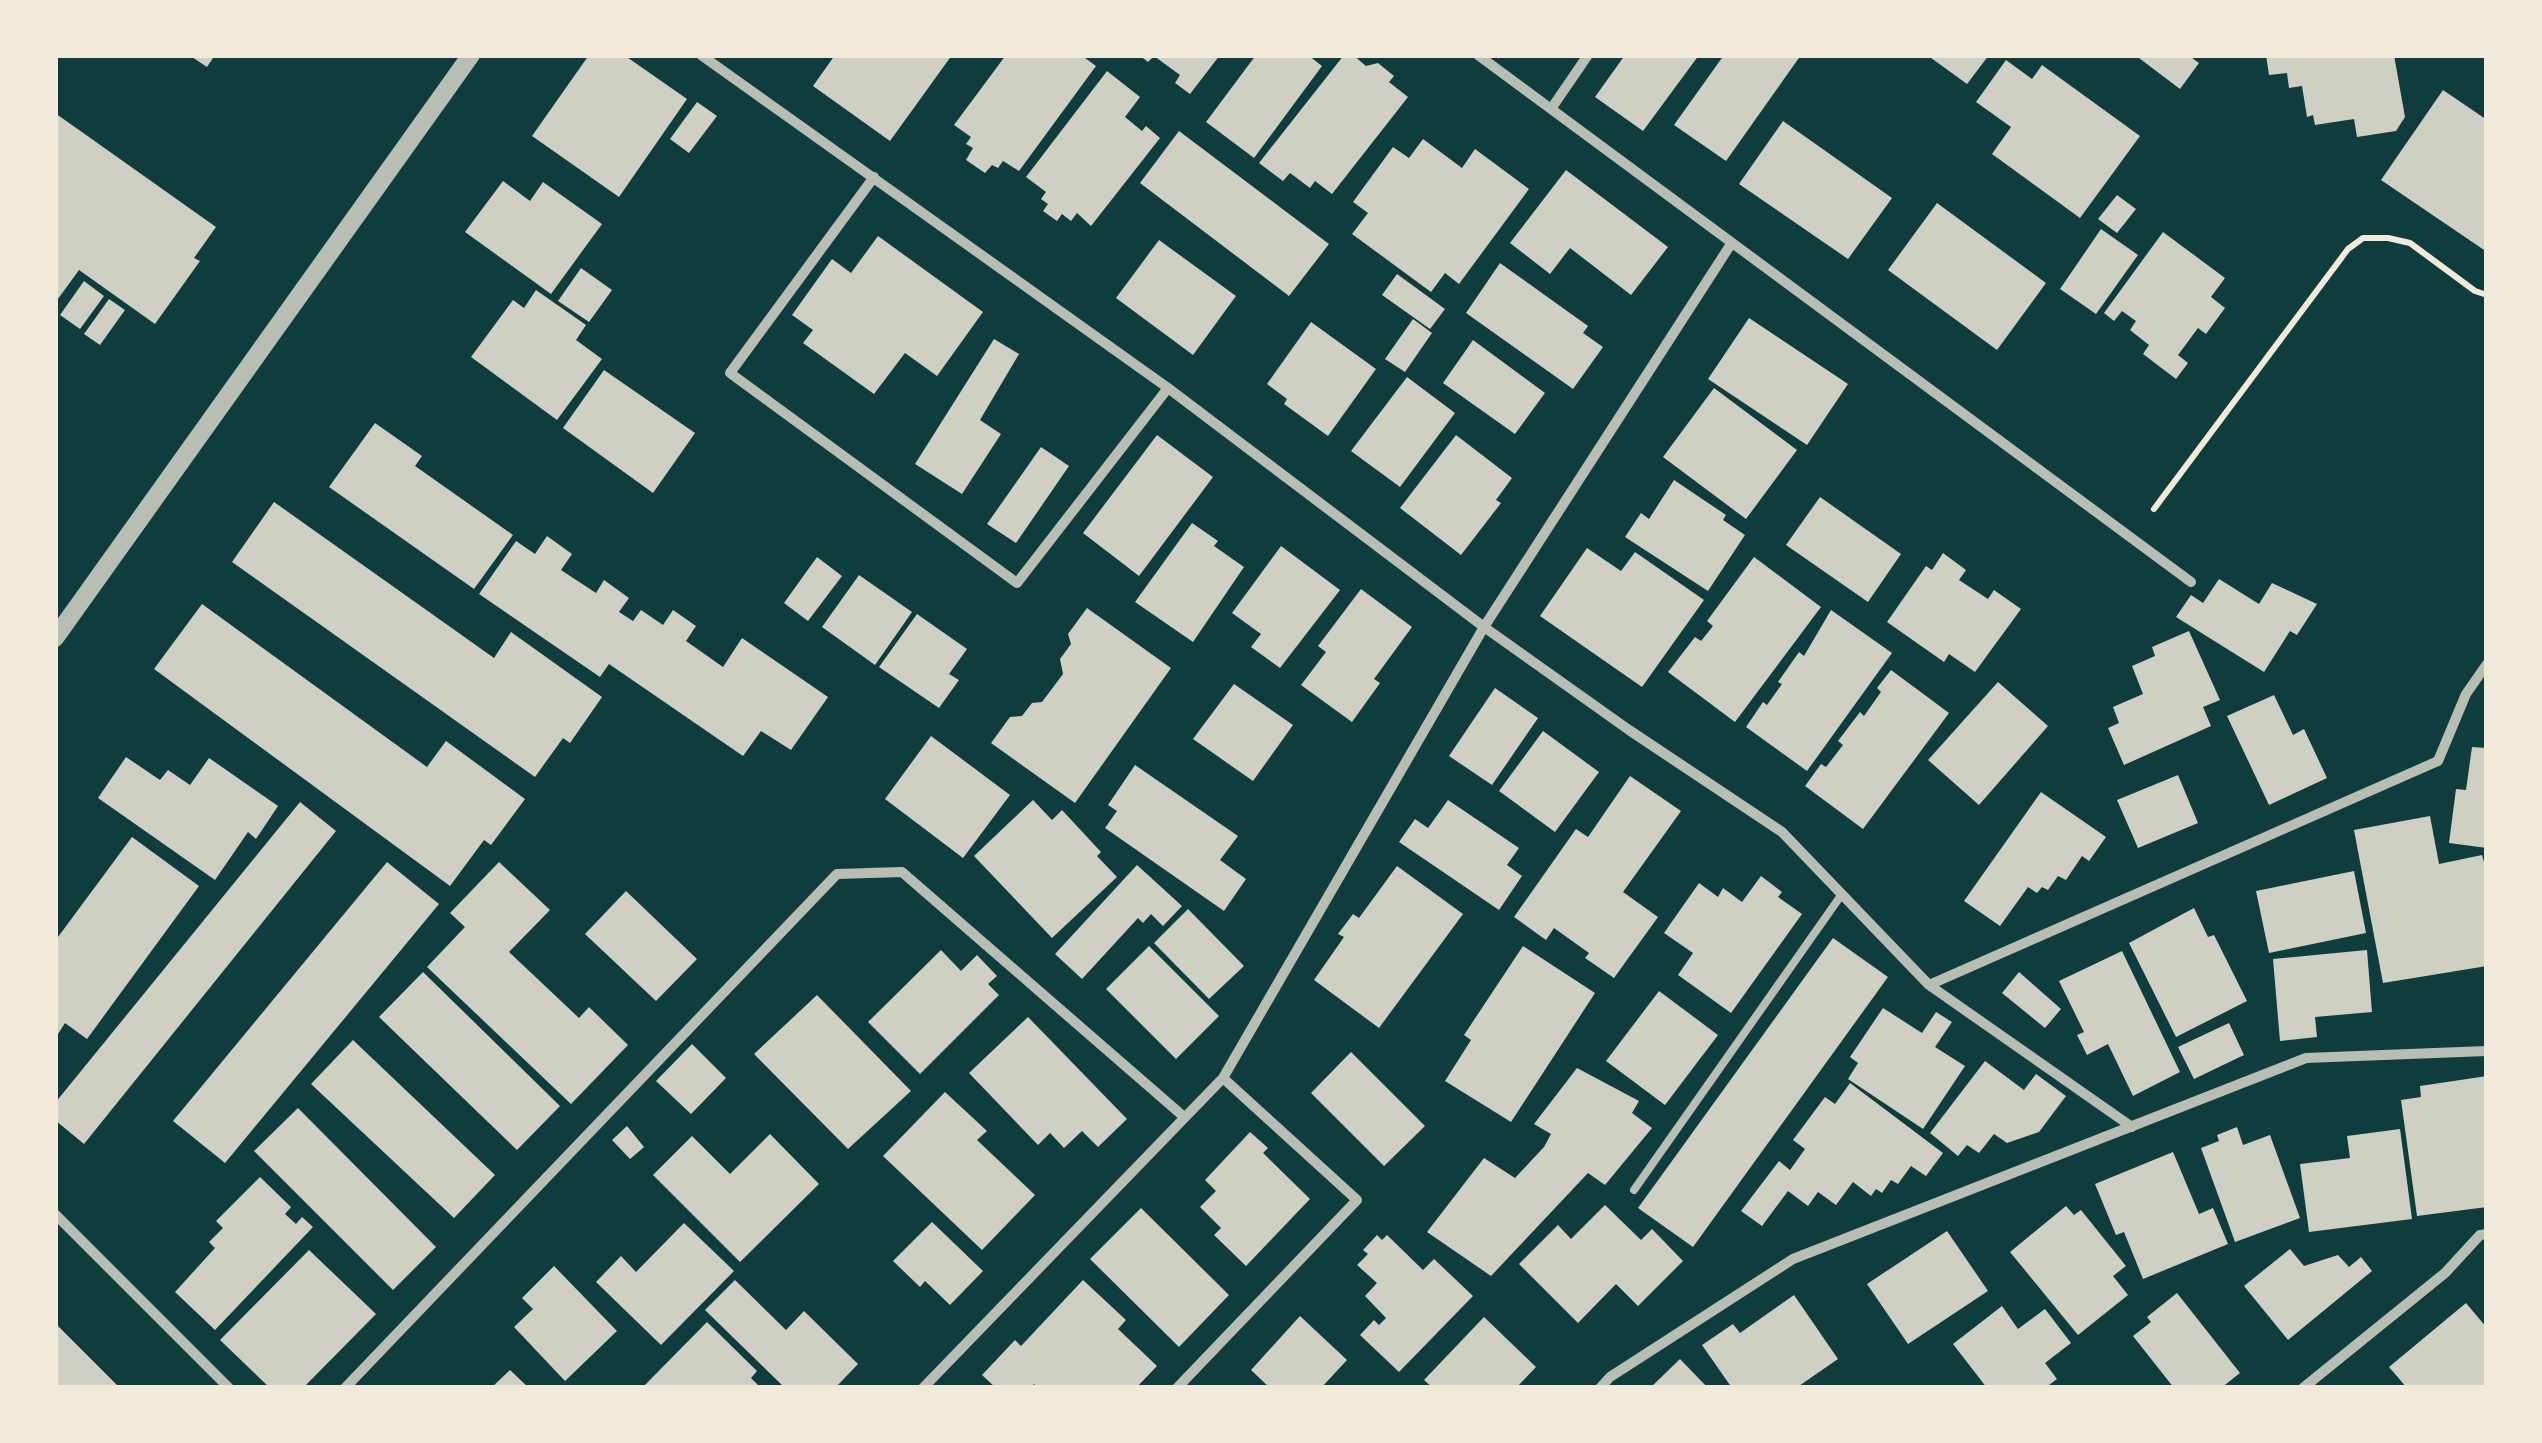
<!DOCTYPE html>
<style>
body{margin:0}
#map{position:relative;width:2542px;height:1443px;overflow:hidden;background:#0f3d3e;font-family:"Sofia Sans Condensed",sans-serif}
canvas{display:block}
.frame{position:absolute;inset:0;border:58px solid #f1e9da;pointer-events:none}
</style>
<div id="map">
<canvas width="2542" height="1443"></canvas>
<div class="frame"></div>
</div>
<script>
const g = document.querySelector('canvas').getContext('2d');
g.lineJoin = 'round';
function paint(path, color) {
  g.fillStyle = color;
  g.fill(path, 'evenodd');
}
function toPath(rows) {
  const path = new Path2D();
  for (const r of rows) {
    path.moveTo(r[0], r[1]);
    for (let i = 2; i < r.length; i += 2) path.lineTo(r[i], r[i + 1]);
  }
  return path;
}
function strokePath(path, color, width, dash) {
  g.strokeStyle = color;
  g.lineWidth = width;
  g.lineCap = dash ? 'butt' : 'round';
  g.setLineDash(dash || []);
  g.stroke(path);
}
paint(toPath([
 [189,55,215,55,207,67],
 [589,55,624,55,687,99,619,197,532,136],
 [835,55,952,55,890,141,813,86],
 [1006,55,1081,55,1096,66,1019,171,1003,161,998,168,992,165,985,173,966,160,973,148,966,144,971,137,954,125],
 [1139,55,1220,55,1190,94,1175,83,1180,75,1154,56,1148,62],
 [1256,55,1308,55,1322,66,1254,158,1206,122],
 [1344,55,1353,55,1366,66,1378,63,1394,76,1389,82,1408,97,1332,194,1315,181,1310,188,1290,173,1283,181,1259,163],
 [1625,55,1699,55,1643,131,1595,97],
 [1724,55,1801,55,1726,161,1674,125],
 [1927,55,1989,55,1967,84],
 [2135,55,2188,55,2199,63,2180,89],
 [2266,55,2394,55,2405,117,2396,131,2357,137,2354,119,2315,125,2313,115,2307,117,2302,86,2289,88,2287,73,2269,75],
 [2006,60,2032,79,2042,65,2140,136,2080,218,1992,154,2011,127,1976,102],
 [1107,71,1140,97,1125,117,1142,131,1146,126,1160,138,1091,226,1077,213,1071,221,1062,214,1057,221,1043,211,1048,204,1041,199,1046,192,1026,177],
 [2443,90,2487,120,2487,252,2381,180],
 [697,102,717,116,689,153,670,139],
 [55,113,216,227,194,258,200,261,155,324,79,270,55,303],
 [1783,121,1892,198,1848,259,1739,184],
 [1179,131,1329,244,1289,296,1140,183],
 [1423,139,1462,168,1475,149,1529,189,1459,284,1445,273,1431,292,1352,234,1368,213,1353,202,1393,147,1409,158],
 [1566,170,1668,247,1631,295,1570,248,1550,274,1510,243],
 [503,181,530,201,543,182,602,224,551,294,465,232],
 [2117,195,2136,209,2117,233,2098,219],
 [1937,203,2046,283,1997,350,1888,270],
 [2101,229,2138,255,2096,314,2060,289],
 [2163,232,2225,278,2211,297,2225,308,2206,334,2198,328,2178,355,2188,363,2176,379,2143,354,2149,345,2130,330,2136,321,2122,311,2114,321,2104,313],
 [878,236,983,312,937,376,905,353,874,394,803,343,813,330,792,315,832,259,851,273],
 [1159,240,1236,296,1193,355,1116,298],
 [1500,263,1588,326,1583,333,1603,347,1573,389,1466,313],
 [581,268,612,290,589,322,558,301],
 [1397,274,1445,309,1430,329,1382,295],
 [84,281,104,296,80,329,60,315],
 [536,290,586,325,576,340,602,359,557,420,471,357,513,300,524,308],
 [109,299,125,310,100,345,84,334],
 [1749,318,1848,384,1807,445,1708,379],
 [1413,319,1432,333,1405,372,1385,359],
 [1311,322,1376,369,1328,436,1284,404,1287,399,1267,384],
 [994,339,1019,354,980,420,1001,434,962,494,915,464],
 [1473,340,1545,393,1515,434,1443,383],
 [604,370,695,433,653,493,563,428],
 [1407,377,1455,413,1400,487,1351,451],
 [1714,388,1797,450,1746,519,1663,457],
 [375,423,422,456,415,466,513,535,474,589,329,487],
 [1157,435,1213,477,1139,576,1083,533],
 [1456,435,1512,478,1496,500,1501,503,1461,555,1400,508],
 [1041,447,1069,466,1016,543,987,524],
 [1674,480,1726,515,1723,520,1745,535,1708,591,1625,537,1641,513,1649,519],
 [1820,497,1901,554,1868,602,1786,545],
 [274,502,494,658,511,632,602,697,570,743,563,738,535,777,232,562],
 [1192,523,1218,541,1214,546,1244,567,1193,642,1135,602],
 [547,536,572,554,561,570,596,593,604,580,629,598,619,612,633,621,641,610,663,625,673,610,696,626,686,641,723,667,742,638,828,697,791,750,761,731,743,756,609,664,600,677,479,594,516,541,535,554],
 [1281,546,1340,590,1280,668,1251,647,1261,634,1232,613],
 [1587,548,1621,571,1635,552,1704,600,1642,687,1540,616],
 [1943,553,1966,570,1959,580,1988,599,1994,590,2021,609,1975,672,1949,654,1944,662,1887,622,1926,566,1932,570],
 [817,557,842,576,808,621,784,603],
 [1754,557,1821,607,1735,722,1668,672,1695,637,1701,641,1713,626,1707,621],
 [859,575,912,612,875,665,822,627],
 [2219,579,2259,604,2272,583,2317,604,2297,635,2290,631,2264,672,2176,617,2191,595,2203,603],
 [1361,589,1412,627,1374,679,1380,683,1352,722,1301,685,1326,652,1318,646],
 [202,604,427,767,446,741,525,799,491,845,484,840,450,886,154,669],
 [1087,608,1171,668,1075,803,991,743,1010,717,1022,716,1032,703,1042,702,1063,674,1060,659,1071,644,1068,634],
 [1831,610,1892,653,1807,771,1746,727,1763,702,1767,705,1782,684,1778,682,1799,652,1804,656],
 [917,614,967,649,949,674,959,680,939,708,879,667],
 [2189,631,2220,700,2203,707,2211,726,2124,765,2108,728,2119,723,2113,707,2143,694,2132,666,2155,656,2152,647],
 [1891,670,1949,713,1863,829,1805,786,1821,764,1826,767,1843,745,1838,741,1860,712,1864,716,1881,692,1877,688],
 [1998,682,2048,726,1979,805,1928,760],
 [1234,684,1293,725,1253,781,1193,739],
 [1495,688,1538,718,1492,785,1449,756],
 [2274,695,2293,735,2304,729,2327,778,2269,805,2227,716],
 [1543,731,1599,772,1555,832,1499,791],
 [931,736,1010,795,963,858,885,799],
 [2472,747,2487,748,2487,848,2449,843,2456,789,2466,790],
 [126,757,160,780,168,770,190,785,209,758,278,806,256,839,248,832,215,880,98,798],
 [1135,765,1238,836,1220,860,1246,879,1224,911,1105,828,1117,811,1108,805],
 [2178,775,2198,823,2138,848,2117,800],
 [1630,776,1681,811,1623,892,1658,917,1614,978,1585,958,1589,953,1554,928,1546,940,1514,917,1576,829,1588,837],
 [2041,792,2106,837,2089,861,2082,856,2066,880,2058,876,2048,890,2042,887,2037,893,2028,887,2000,926,1964,901],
 [1033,800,1052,820,1062,810,1101,852,1097,856,1117,877,1052,938,974,856],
 [1448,800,1519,848,1507,865,1522,876,1499,910,1399,842,1415,819,1428,828],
 [300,802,336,831,84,1144,55,1120,55,1103],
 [2430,816,2439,864,2482,855,2484,862,2487,862,2487,966,2383,983,2354,830],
 [132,837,199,886,87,1039,65,1023,58,1034,55,1032,55,941],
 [387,862,439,904,225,1163,173,1121],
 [499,862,550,910,509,952,579,1018,589,1007,628,1045,571,1104,427,967,465,927,450,913],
 [1137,865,1182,906,1163,926,1151,914,1143,923,1138,918,1082,979,1055,954],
 [1397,866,1463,914,1379,1028,1314,980,1344,937,1338,934,1353,914,1359,918],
 [2354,871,2366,933,2269,953,2256,891],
 [1761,876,1782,892,1778,897,1802,914,1731,1013,1678,975,1693,953,1664,933,1699,883,1718,897,1723,888,1742,902],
 [626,891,697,959,656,1001,585,934],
 [2194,908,2208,937,2214,935,2247,1001,2176,1037,2129,943],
 [1188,909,1244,966,1209,999,1154,943],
 [1833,938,1888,977,1693,1247,1638,1208],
 [1149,946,1219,1016,1176,1059,1106,989],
 [1523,946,1595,993,1511,1122,1445,1081,1471,1040,1464,1035],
 [941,950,961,971,977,955,997,976,988,984,999,995,920,1074,868,1022],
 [2367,950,2372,1012,2315,1017,2317,1037,2280,1041,2273,959],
 [2122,951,2180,1072,2133,1096,2108,1044,2087,1055,2077,1035,2084,1032,2059,981],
 [423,972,560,1106,517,1150,379,1017],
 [2019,972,2061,1009,2045,1028,2002,993],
 [1659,991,1718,1035,1665,1105,1606,1061],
 [817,995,911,1091,848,1149,754,1054],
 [1883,1008,1922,1033,1936,1012,1952,1022,1935,1047,1965,1066,1923,1129,1848,1079,1858,1063,1850,1057],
 [1028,1017,1127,1119,1098,1147,1082,1131,1064,1148,1050,1133,1038,1145,969,1073],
 [2229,1023,2244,1055,2194,1079,2178,1047],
 [353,1040,495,1175,454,1218,311,1084],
 [692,1044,726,1078,691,1114,656,1081],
 [1351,1052,1425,1126,1384,1166,1311,1093],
 [1985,1061,2024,1090,2036,1074,2066,1096,2039,1132,2007,1143,1994,1134,1979,1153,1967,1145,1958,1156,1930,1133],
 [1577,1068,1639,1101,1632,1113,1652,1128,1605,1185,1588,1173,1491,1276,1427,1232,1484,1158,1515,1178,1544,1147,1551,1134,1534,1124],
 [2487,1076,2487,1207,2417,1216,2401,1100,2421,1097,2420,1086],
 [1850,1083,1943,1153,1926,1176,1911,1166,1898,1184,1891,1180,1882,1193,1876,1189,1871,1196,1853,1182,1836,1205,1818,1192,1808,1206,1788,1191,1762,1226,1741,1211,1779,1161,1790,1170,1805,1149,1793,1140,1825,1097,1835,1104],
 [945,1092,987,1131,977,1140,1035,1195,982,1250,883,1156],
 [298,1108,436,1247,393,1290,254,1151],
 [627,1126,644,1147,630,1159,612,1140],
 [2237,1127,2243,1145,2270,1135,2300,1218,2235,1242,2201,1148,2219,1141,2217,1135],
 [2400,1129,2412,1219,2309,1232,2300,1164,2350,1158,2347,1136],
 [1250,1132,1268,1148,1263,1153,1310,1199,1246,1266,1214,1235,1221,1228,1200,1207,1216,1191,1205,1180],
 [770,1134,819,1184,740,1262,653,1175,692,1136,730,1174],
 [2173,1152,2199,1214,2213,1208,2228,1244,2143,1279,2124,1232,2116,1235,2095,1184],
 [260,1177,291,1207,285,1214,296,1224,302,1217,313,1227,215,1330,175,1292,215,1248,209,1242,223,1228,216,1221],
 [1605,1205,1641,1240,1652,1229,1683,1261,1638,1306,1616,1284,1578,1323,1519,1264,1558,1225,1571,1239],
 [2066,1206,2074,1215,2081,1210,2126,1266,2113,1276,2128,1295,2078,1335,2010,1252],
 [1141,1208,1229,1295,1179,1347,1090,1259],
 [932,1222,983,1271,950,1305,925,1281,920,1287,893,1261],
 [684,1223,734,1271,661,1345,596,1282,621,1256,636,1272],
 [1947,1231,1988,1291,1908,1344,1867,1284],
 [1377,1235,1382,1240,1387,1235,1423,1270,1434,1259,1473,1296,1399,1372,1360,1335,1374,1320,1379,1325,1386,1318,1365,1296,1377,1283,1357,1265,1368,1254,1363,1250],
 [2290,1249,2304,1266,2338,1255,2349,1267,2361,1257,2372,1271,2288,1340,2244,1286],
 [309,1250,376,1314,303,1388,270,1388,220,1340],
 [554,1266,617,1331,565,1381,514,1327,533,1309,522,1298],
 [735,1280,786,1330,804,1311,858,1364,835,1388,785,1388,705,1310],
 [1083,1280,1126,1320,1118,1329,1157,1366,1136,1388,1038,1388,1034,1384,1031,1388,996,1388,982,1375,1015,1340,1021,1346],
 [2177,1293,2240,1373,2221,1388,2174,1388,2133,1336,2151,1322,2147,1317],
 [1794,1295,1838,1359,1796,1388,1732,1388,1702,1345,1733,1324,1740,1333],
 [2466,1303,2487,1328,2487,1386,2407,1388,2389,1367],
 [2002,1306,2018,1329,2045,1309,2071,1343,2045,1363,2057,1379,2045,1388,1987,1388,1953,1344],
 [1300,1316,1347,1360,1321,1388,1270,1388,1251,1370],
 [1484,1317,1536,1367,1516,1388,1433,1388,1424,1380],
 [707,1322,757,1371,751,1378,761,1388,642,1388],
 [55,1323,120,1388,55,1388],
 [1680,1359,1708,1388,1650,1388],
 [510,1370,529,1388,491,1388]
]), '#cfcfc3');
strokePath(toPath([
 [2154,509,2348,249,2363,238,2388,238,2410,243,2475,291,2487,295]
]), '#f1e9da', 6);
strokePath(toPath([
 [1634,1190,1842,894]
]), '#b8beb3', 8);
strokePath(toPath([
 [701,55,1168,388,1484,627,1629,730,1782,832,1929,985,2132,1127],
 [1478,55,2191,582],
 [1551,109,1588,55],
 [874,177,730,373,1017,583,1168,388],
 [1929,985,2438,761,2466,694,2487,664],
 [55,1214,229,1388],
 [345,1388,837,874,902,872,1183,1116],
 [923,1388,1223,1078,1484,627,1731,244],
 [1177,1388,1357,1200,1223,1078],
 [1600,1388,1610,1377,1793,1259,2306,1058,2487,1051],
 [2303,1388,2445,1273,2480,1235,2487,1234]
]), '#b8beb3', 10);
strokePath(toPath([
 [55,638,471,55]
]), '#b8beb3', 18);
</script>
